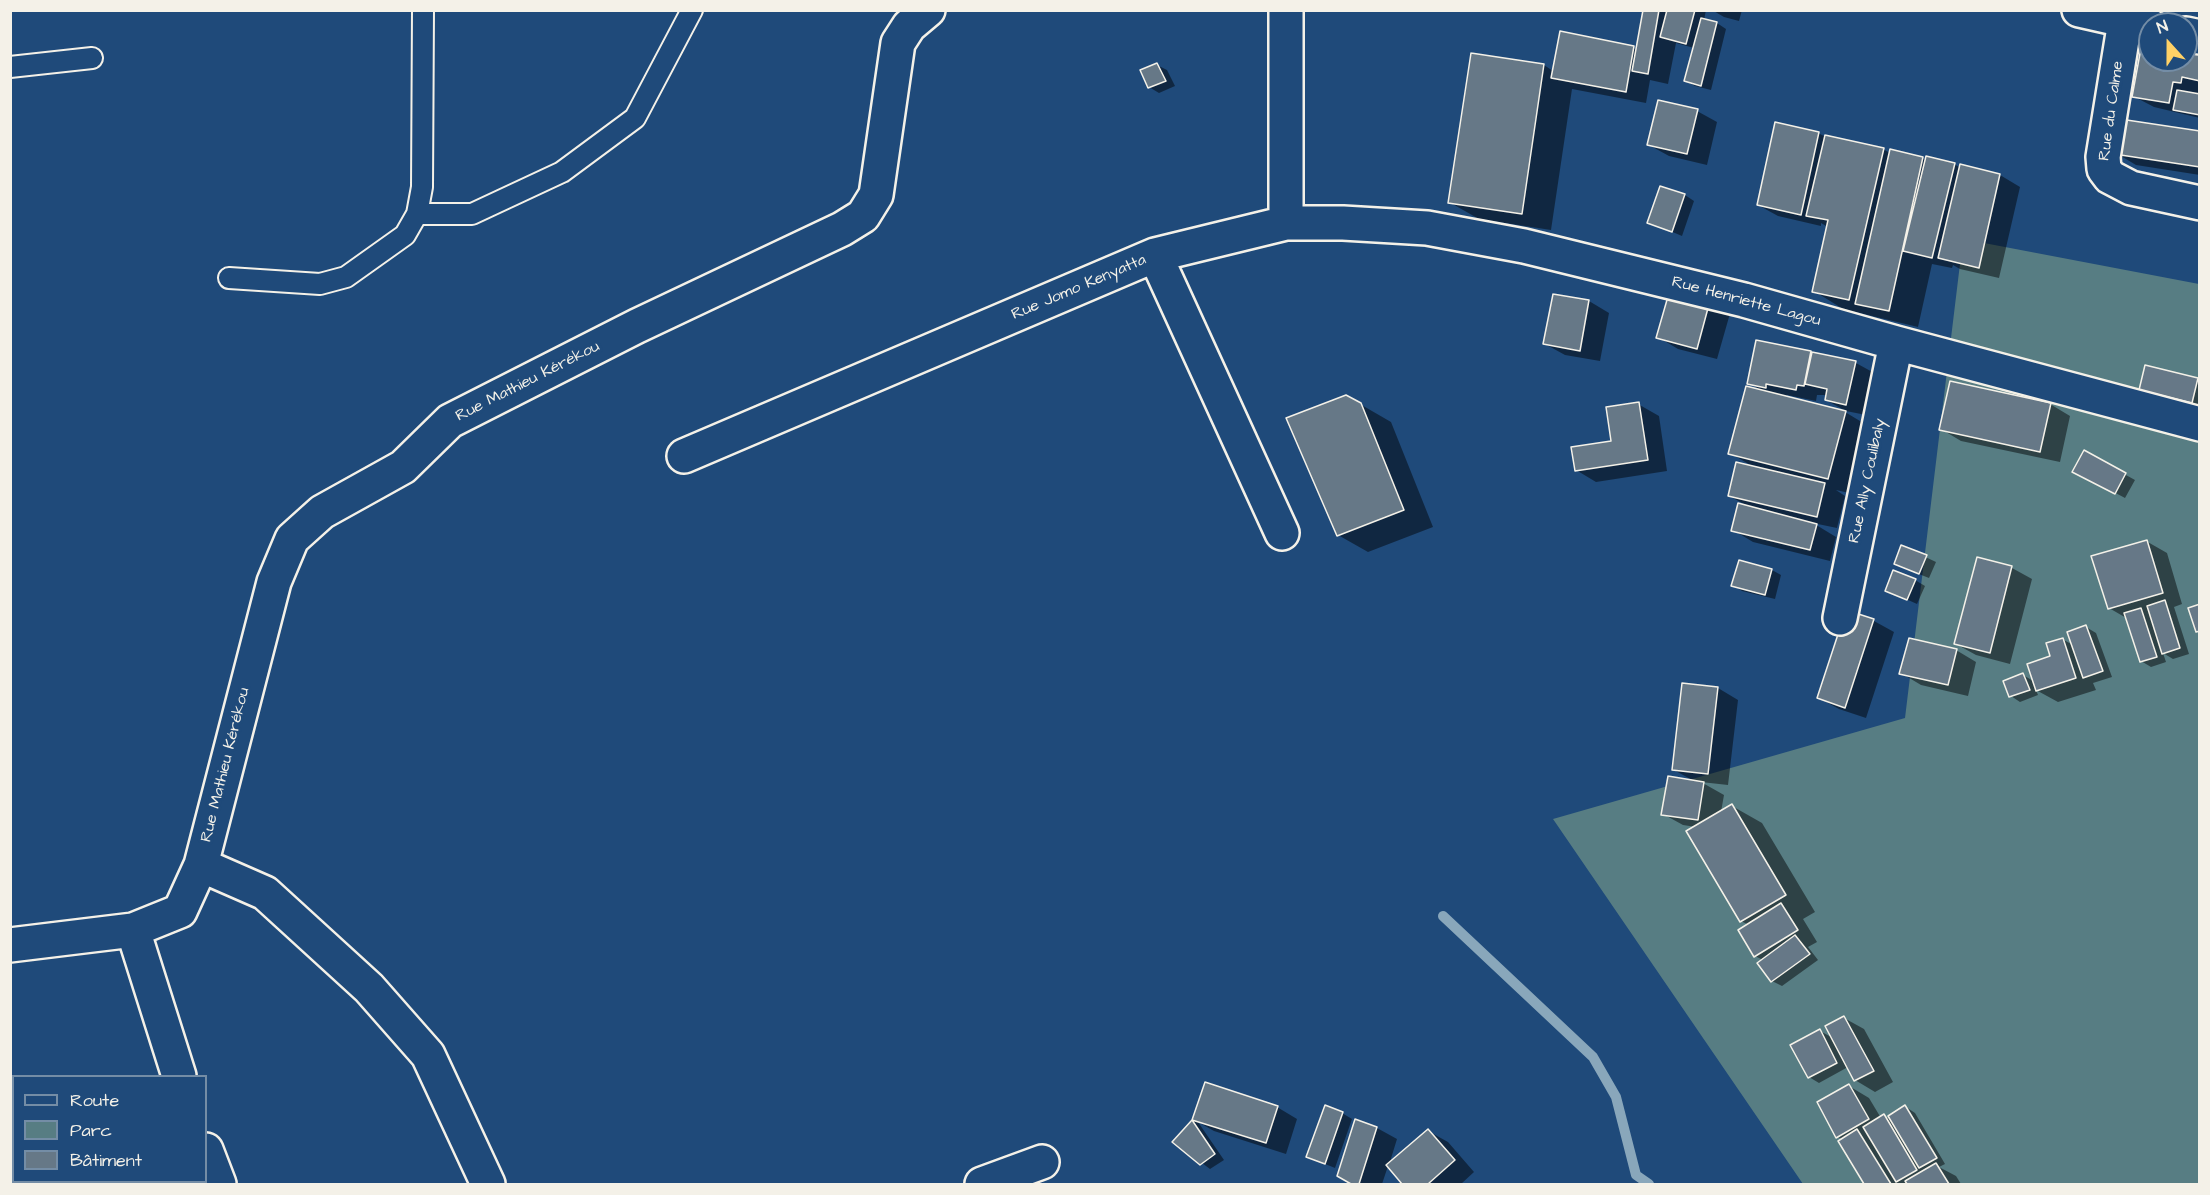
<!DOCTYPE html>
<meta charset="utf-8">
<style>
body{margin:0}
#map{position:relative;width:2210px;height:1195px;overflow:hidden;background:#1f4a7a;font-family:"Architects Daughter",sans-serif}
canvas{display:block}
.frame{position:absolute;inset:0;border:12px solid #f4f1e8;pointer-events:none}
.legend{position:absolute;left:12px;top:1075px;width:195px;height:108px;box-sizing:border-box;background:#1f4a7a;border:2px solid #748da6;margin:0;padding:8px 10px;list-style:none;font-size:18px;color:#f4f1e8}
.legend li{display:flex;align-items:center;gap:12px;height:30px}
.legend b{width:30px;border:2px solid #748da6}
.north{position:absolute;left:2138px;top:12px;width:60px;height:60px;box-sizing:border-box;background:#1f4a7a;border:2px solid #748da6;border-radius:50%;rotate:339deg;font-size:16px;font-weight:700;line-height:24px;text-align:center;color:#f4f1e8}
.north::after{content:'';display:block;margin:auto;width:21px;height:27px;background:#ffd166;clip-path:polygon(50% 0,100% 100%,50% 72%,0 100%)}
</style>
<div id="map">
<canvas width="2210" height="1195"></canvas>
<div class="frame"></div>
<ul class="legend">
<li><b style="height:8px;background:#1f4a7a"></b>Route</li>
<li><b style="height:16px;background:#577d83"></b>Parc</li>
<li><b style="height:16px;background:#667887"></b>Bâtiment</li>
</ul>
<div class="north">N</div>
</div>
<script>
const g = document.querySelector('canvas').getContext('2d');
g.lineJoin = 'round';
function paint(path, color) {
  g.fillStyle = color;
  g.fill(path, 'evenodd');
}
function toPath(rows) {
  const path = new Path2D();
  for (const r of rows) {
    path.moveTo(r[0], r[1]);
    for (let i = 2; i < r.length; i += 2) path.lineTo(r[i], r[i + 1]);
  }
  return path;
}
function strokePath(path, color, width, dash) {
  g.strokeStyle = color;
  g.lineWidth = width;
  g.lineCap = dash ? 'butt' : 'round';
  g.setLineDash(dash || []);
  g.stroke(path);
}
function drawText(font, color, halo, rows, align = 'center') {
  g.font = font + ' "Architects Daughter",sans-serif';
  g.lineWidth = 6;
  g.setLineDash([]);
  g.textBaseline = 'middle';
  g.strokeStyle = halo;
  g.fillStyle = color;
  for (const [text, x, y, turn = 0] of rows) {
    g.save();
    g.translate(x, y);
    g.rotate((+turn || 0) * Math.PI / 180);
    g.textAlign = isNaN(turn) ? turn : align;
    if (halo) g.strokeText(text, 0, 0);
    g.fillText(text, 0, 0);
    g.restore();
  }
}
paint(toPath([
 [1963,239,2199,284,2199,1184,1803,1184,1553,819,1905,718]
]), '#577d83');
paint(toPath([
 [1644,10,1706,10,1704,20,1717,23,1726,29,1711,90,1695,86,1686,81,1694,48,1676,43,1668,84,1650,80,1646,103,1572,89,1551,230,1479,219,1449,202,1544,65,1553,71,1561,33,1637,49],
 [1712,10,1742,10,1739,21,1724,17],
 [2200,41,2200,118,2154,107,2133,96,2150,51,2150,60,2186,60],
 [1157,65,1167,70,1175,86,1159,93,1149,87],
 [1697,111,1717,122,1707,165,1669,156,1649,145],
 [2200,132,2200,175,2136,165,2116,153],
 [1818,133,1824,136,1883,149,1890,153,1954,164,1961,168,2000,175,2020,187,1999,278,1960,269,1953,265,1952,268,1932,264,1918,327,1843,309,1814,291,1828,227,1821,223,1821,226,1778,216,1758,205],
 [1661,188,1685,195,1694,201,1682,236,1649,222],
 [1711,298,1731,310,1717,359,1678,349,1658,337],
 [1589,301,1609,313,1600,361,1565,355,1545,344],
 [1810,352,1856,363,1876,374,1866,415,1846,411,1826,400,1827,395,1817,395,1816,401,1787,395,1786,397,1845,412,1875,430,1858,495,1836,490,1845,496,1837,528,1813,523,1836,537,1830,561,1753,542,1733,530,1748,506,1729,496,1752,466,1730,453,1761,390,1749,383],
 [2197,379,2200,381,2200,410,2161,401,2141,389],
 [1346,396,1391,422,1433,527,1368,552,1338,535],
 [1638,404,1659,416,1667,471,1596,482,1576,470,1613,442],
 [2050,404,2070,416,2060,462,1961,441,1941,429],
 [2084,452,2135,480,2125,498,2074,471],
 [2146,541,2167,553,2182,604,2174,607,2189,654,2173,659,2163,653,2166,662,2151,667,2141,661,2128,619,2109,608],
 [1902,546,1936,562,1929,578,1906,569],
 [1978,559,2012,568,2032,579,2010,664,1976,655,1956,644],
 [1740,561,1772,570,1781,575,1775,599,1742,591,1733,585],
 [1915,580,1925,586,1917,604,1886,590],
 [1847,612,1874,621,1894,632,1866,718,1839,709,1819,698],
 [2086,627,2096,633,2112,677,2093,683,2096,690,2058,702,2036,690,2038,695,2020,702,2011,696,2023,675,2035,682,2062,639,2073,645],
 [1956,650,1976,662,1968,696,1921,685,1901,673],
 [1718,688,1738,700,1728,785,1701,782,1724,795,1721,812,1732,806,1762,823,1815,912,1803,919,1817,942,1808,947,1818,960,1782,986,1772,981,1763,960,1755,956,1749,925,1741,921,1696,827,1683,825,1663,814,1694,781,1674,770],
 [1844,1018,1864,1029,1893,1082,1875,1092,1855,1080,1848,1067,1819,1083,1809,1077,1820,1031,1833,1038],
 [1206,1084,1277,1107,1297,1119,1286,1154,1214,1131,1198,1122,1224,1160,1210,1169,1174,1142,1194,1121],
 [1849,1086,1869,1098,1881,1118,1884,1116,1893,1121,1906,1107,1915,1113,1945,1164,1939,1167,1956,1176,1961,1184,1866,1184,1840,1142,1843,1140,1838,1137],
 [1342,1113,1352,1119,1335,1168,1308,1157],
 [1356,1121,1377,1128,1397,1139,1389,1165,1428,1131,1448,1142,1474,1172,1461,1184,1404,1184,1388,1166,1382,1184,1353,1184,1339,1175]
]), '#0007');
strokePath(toPath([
 [1443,916,1593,1057,1616,1097,1636,1175,1649,1184]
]), '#89a7bb', 10);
const building = toPath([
 [1643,10,1659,10,1648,74,1632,71,1643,10],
 [1667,10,1695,10,1686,44,1660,37,1667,10],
 [1701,18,1717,22,1701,86,1684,81,1701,18],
 [1560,31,1634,46,1626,92,1551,78,1560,31],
 [2186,37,2200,39,2200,81,2182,77,2181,83,2173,82,2169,103,2132,97,2141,48,2150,50,2150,60,2186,60,2186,37],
 [1471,53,1544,64,1522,214,1448,203,1471,53],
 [1157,63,1166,81,1148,88,1140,70,1157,63],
 [2177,90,2200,94,2200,115,2173,110,2177,90],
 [1658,100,1698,109,1687,154,1647,145,1658,100],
 [2120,119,2200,131,2200,167,2114,154,2120,119],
 [1775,122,1819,132,1801,215,1757,205,1775,122],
 [1825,135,1884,148,1849,300,1812,292,1828,220,1806,216,1825,135],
 [1890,149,1923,157,1889,311,1855,304,1890,149],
 [1926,156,1955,163,1932,258,1903,251,1926,156],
 [1960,164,2000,174,1979,268,1938,258,1960,164],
 [1660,186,1685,194,1672,232,1647,223,1660,186],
 [1671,286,1711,297,1697,349,1656,338,1671,286],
 [1553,294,1589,300,1580,351,1543,344,1553,294],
 [1756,340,1811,351,1804,386,1797,385,1796,390,1766,384,1766,388,1747,384,1756,340],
 [1812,352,1856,361,1846,405,1825,400,1827,389,1805,384,1812,352],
 [2145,365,2198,378,2192,403,2139,390,2145,365],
 [1950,381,2051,403,2040,452,1939,430,1950,381],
 [1746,386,1846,411,1828,479,1728,454,1746,386],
 [1346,395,1361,403,1404,510,1337,536,1286,418,1346,395],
 [1639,402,1648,460,1575,471,1571,447,1611,441,1606,407,1639,402],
 [2084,450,2126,473,2115,494,2072,472,2084,450],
 [1736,462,1825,483,1817,517,1728,496,1736,462],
 [1738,503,1817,524,1810,550,1731,531,1738,503],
 [2147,540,2163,593,2108,609,2091,556,2147,540],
 [1901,545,1927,555,1919,574,1894,564,1901,545],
 [1977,557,2012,566,1990,653,1954,644,1977,557],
 [1739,560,1772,569,1765,595,1731,586,1739,560],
 [1893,570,1916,579,1907,600,1885,591,1893,570],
 [2165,600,2180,648,2162,654,2147,606,2165,600],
 [2200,604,2200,631,2196,632,2188,608,2200,604],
 [2141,608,2157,657,2140,662,2124,613,2141,608],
 [1846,610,1874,619,1845,708,1817,698,1846,610],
 [2086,625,2103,671,2083,678,2067,632,2086,625],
 [1909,638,1957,649,1948,685,1899,674,1909,638],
 [2063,638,2076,678,2036,691,2027,664,2050,656,2046,643,2063,638],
 [2023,673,2030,690,2009,697,2003,681,2023,673],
 [1682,683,1718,687,1708,774,1672,770,1682,683],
 [1668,776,1704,782,1698,820,1661,815,1668,776],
 [1732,804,1786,895,1740,922,1686,831,1732,804],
 [1781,903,1798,930,1754,957,1738,930,1781,903],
 [1795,935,1810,954,1771,982,1757,963,1795,935],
 [1844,1016,1874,1071,1854,1081,1825,1026,1844,1016],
 [1820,1029,1837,1063,1808,1078,1790,1045,1820,1029],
 [1205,1082,1278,1106,1266,1143,1192,1120,1205,1082],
 [1849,1084,1869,1119,1836,1138,1817,1102,1849,1084],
 [1325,1105,1343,1112,1325,1164,1306,1157,1325,1105],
 [1905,1105,1937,1158,1919,1168,1888,1116,1905,1105],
 [1884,1114,1917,1170,1896,1182,1863,1127,1884,1114],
 [1355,1119,1377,1127,1359,1184,1351,1184,1337,1176,1355,1119],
 [1192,1120,1215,1154,1200,1165,1172,1142,1192,1120],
 [1428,1129,1455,1160,1428,1184,1402,1184,1386,1165,1428,1129],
 [1857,1129,1891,1184,1864,1184,1838,1141,1857,1129],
 [1936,1163,1949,1184,1907,1184,1905,1181,1936,1163]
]);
paint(building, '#667887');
strokePath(building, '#f4f1e8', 1.5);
const lane = toPath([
 [10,67,92,58],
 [417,214,472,214,562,172,635,118,692,10],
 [229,278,320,284,346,277,405,235,417,214,422,187,423,10]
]);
const street = toPath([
 [2079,10,2150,26],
 [2125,21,2103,157,2104,169,2110,177,2131,188,2200,203],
 [2186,34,2200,37],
 [1286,223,1343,223,1427,228,1524,246,1744,300,1896,343,2200,424],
 [1155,255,1282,533],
 [684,456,1155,255,1286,223,1286,10],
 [1840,618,1896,343],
 [201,865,265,893,369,988,428,1055,488,1184],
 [133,930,179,1076],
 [10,945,133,930,180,911,201,865,274,582,292,539,322,512,403,467,450,421,637,326,842,229,863,216,876,195,898,43,909,26,928,10],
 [206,1150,219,1184],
 [165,1184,172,1182],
 [982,1184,1042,1162]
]);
strokePath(lane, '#f4f1e8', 24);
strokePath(street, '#f4f1e8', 38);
strokePath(lane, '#1f4a7a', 20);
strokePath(street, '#1f4a7a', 33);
drawText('16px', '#f4f1e8', '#1f4a7a', [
 ["Rue du Calme",2112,111,-82],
 ["Rue Jomo Kenyatta",1079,288,-23],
 ["Rue Henriette Lagou",1746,302,15],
 ["Rue Mathieu Kérékou",528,382,-27],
 ["Rue Ally Coulibaly",1868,481,-78],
 ["Rue Mathieu Kérékou",226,765,-76]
]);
</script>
